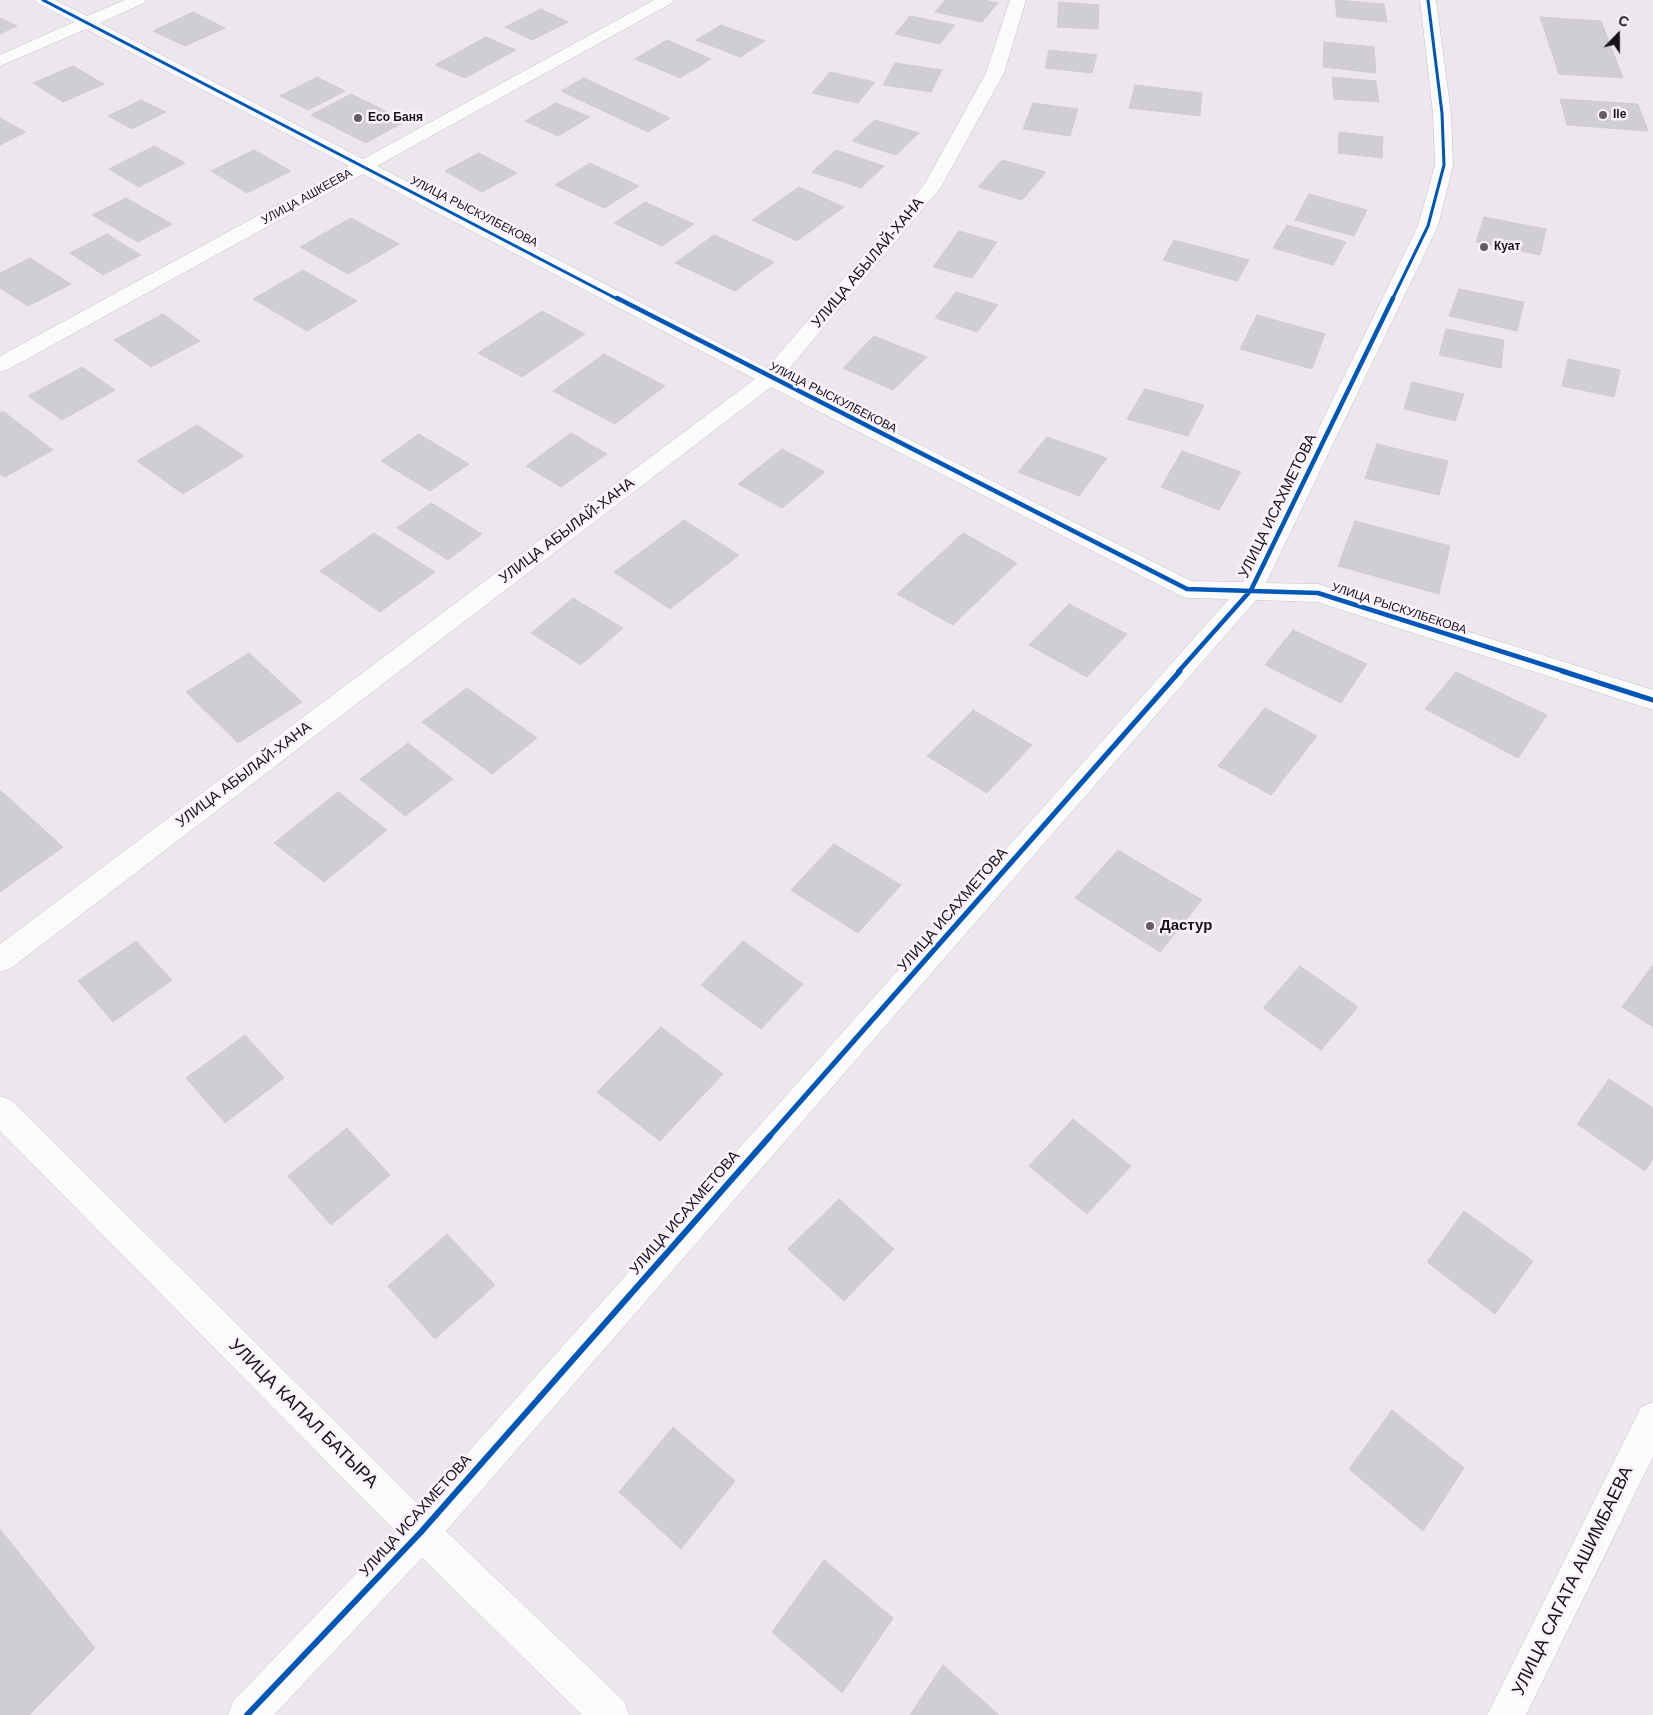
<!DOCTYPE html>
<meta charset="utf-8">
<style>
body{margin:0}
#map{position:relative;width:1653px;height:1715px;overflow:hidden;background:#ece7ec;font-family:Arial,sans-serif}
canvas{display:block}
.north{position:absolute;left:1593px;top:10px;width:50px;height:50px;-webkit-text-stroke:4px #fbf2fc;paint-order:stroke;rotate:22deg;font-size:14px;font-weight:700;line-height:20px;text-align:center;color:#161317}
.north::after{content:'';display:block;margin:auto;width:18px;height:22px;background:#161317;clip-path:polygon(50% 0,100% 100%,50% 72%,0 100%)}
</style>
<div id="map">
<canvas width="1653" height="1715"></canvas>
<div class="north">С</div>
</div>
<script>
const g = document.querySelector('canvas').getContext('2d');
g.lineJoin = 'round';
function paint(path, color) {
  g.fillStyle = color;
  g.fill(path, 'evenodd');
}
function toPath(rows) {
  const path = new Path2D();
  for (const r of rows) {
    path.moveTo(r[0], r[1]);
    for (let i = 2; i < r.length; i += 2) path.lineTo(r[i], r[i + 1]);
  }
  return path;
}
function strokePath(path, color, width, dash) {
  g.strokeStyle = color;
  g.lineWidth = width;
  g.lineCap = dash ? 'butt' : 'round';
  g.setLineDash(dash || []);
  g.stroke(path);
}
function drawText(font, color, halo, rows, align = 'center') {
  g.font = font + ' Arial,sans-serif';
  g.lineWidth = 5;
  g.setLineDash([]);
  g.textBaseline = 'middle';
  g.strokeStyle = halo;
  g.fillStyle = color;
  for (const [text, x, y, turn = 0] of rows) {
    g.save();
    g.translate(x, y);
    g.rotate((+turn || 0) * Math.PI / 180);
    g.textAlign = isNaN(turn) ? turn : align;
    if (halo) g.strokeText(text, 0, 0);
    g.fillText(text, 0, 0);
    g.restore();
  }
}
const building = toPath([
 [945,0,984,0,998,3,982,22,935,12,945,0],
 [1335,0,1384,4,1387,22,1337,17,1335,0],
 [1059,2,1099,5,1098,29,1057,27,1059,2],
 [541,9,568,22,532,40,505,27,541,9],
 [193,12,225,28,185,46,153,31,193,12],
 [910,16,955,25,940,44,895,34,910,16],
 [1540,17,1601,21,1623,78,1559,74,1540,17],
 [0,18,17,26,0,34,0,18],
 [721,25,765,41,740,57,696,40,721,25],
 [486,37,516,50,465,78,435,65,486,37],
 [667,40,711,59,680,78,635,59,667,40],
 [1324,42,1374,47,1376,73,1323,67,1324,42],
 [1049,50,1097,55,1092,73,1045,68,1049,50],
 [895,63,942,70,931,92,883,85,895,63],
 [73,66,104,84,63,102,33,83,73,66],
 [830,72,875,82,858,103,812,93,830,72],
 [317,77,345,91,308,110,280,96,317,77],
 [1332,77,1376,81,1379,102,1334,99,1332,77],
 [584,78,670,118,648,132,561,91,584,78],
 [1135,85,1202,93,1200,116,1129,108,1135,85],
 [351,94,406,121,366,143,311,115,351,94],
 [1560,99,1638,104,1648,131,1567,125,1560,99],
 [141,100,166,112,132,129,108,116,141,100],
 [556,103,590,117,558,136,525,121,556,103],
 [1033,103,1078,109,1070,136,1023,129,1033,103],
 [0,118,26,132,0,145,0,118],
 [875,120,919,133,896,155,852,141,875,120],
 [1339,132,1383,137,1382,158,1338,153,1339,132],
 [154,146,185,163,139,187,109,169,154,146],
 [254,150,291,171,247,193,211,171,254,150],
 [836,150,884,166,861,188,812,172,836,150],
 [479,153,517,173,482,192,445,171,479,153],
 [1002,160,1046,172,1022,200,978,187,1002,160],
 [590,163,639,186,604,208,555,185,590,163],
 [799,187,844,207,797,241,752,220,799,187],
 [1309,194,1367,210,1354,236,1295,220,1309,194],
 [126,198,172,224,138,242,92,215,126,198],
 [645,202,694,224,662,246,614,223,645,202],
 [1484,217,1546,229,1540,255,1476,242,1484,217],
 [351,218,399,244,348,274,300,247,351,218],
 [1287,225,1346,242,1333,265,1273,248,1287,225],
 [959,231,997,242,972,278,933,267,959,231],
 [107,234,141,255,103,275,70,253,107,234],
 [714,235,774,262,735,291,675,263,714,235],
 [1174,240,1249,260,1237,281,1163,260,1174,240],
 [30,258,71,284,28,306,0,288,0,273,30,258],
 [303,270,357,301,307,331,253,299,303,270],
 [1459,289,1524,302,1517,331,1449,316,1459,289],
 [956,292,998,305,977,332,935,318,956,292],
 [542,311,585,334,522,377,478,353,542,311],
 [163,314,200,341,151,367,114,340,163,314],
 [1257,315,1325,334,1312,369,1240,349,1257,315],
 [1446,329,1504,340,1501,368,1439,355,1446,329],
 [874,336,927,357,893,390,843,368,874,336],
 [604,354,665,386,615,424,553,391,604,354],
 [1568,359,1620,370,1614,397,1562,386,1568,359],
 [82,367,115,390,62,420,28,396,82,367],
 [1412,382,1464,394,1455,421,1404,409,1412,382],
 [1145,389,1204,405,1188,436,1127,419,1145,389],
 [3,411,53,450,5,477,0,474,0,413,3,411],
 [197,425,244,456,183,494,137,461,197,425],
 [571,433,607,454,561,487,526,466,571,433],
 [419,434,469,464,430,491,381,461,419,434],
 [1047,437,1107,458,1079,496,1018,472,1047,437],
 [1377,444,1448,461,1439,495,1365,478,1377,444],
 [782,449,825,472,782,508,738,484,782,449],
 [1182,451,1241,472,1219,510,1161,487,1182,451],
 [431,503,482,534,448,560,397,528,431,503],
 [684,520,739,555,670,609,614,572,684,520],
 [1355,521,1450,546,1439,594,1338,566,1355,521],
 [374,533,435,572,380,612,320,571,374,533],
 [963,533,1017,563,953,625,897,594,963,533],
 [573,598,623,628,581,665,531,633,573,598],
 [1069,604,1127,634,1087,677,1029,645,1069,604],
 [1293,630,1367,664,1341,703,1265,665,1293,630],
 [249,653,302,702,238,743,186,692,249,653],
 [1456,672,1547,715,1518,758,1425,709,1456,672],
 [467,688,537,738,492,774,422,722,467,688],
 [1265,708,1317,736,1271,795,1218,766,1265,708],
 [973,710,1032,745,987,793,927,756,973,710],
 [408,743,453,779,405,816,360,779,408,743],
 [0,790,63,847,0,892,0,790],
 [338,792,387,830,324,882,274,843,338,792],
 [834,844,901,885,858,933,791,890,834,844],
 [1118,850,1202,900,1160,952,1075,898,1118,850],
 [136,941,172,980,113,1022,78,981,136,941],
 [743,941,803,984,761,1029,701,985,743,941],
 [1300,966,1358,1007,1321,1050,1263,1008,1300,966],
 [1652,966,1653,967,1653,1027,1622,1007,1652,966],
 [661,1027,723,1074,660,1141,597,1092,661,1027],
 [245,1035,284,1078,225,1123,186,1078,245,1035],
 [1609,1079,1653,1108,1653,1159,1645,1171,1577,1124,1609,1079],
 [1073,1119,1131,1166,1087,1214,1029,1166,1073,1119],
 [347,1128,390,1175,331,1225,288,1176,347,1128],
 [839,1199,894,1249,844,1301,788,1249,839,1199],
 [1464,1211,1533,1261,1495,1314,1427,1262,1464,1211],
 [447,1234,495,1285,435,1339,388,1286,447,1234],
 [1392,1410,1464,1468,1423,1531,1349,1469,1392,1410],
 [673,1427,735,1481,681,1549,619,1492,673,1427],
 [0,1529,95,1648,29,1715,0,1715,0,1529],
 [824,1560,893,1618,842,1693,772,1632,824,1560],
 [943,1665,999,1715,910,1715,943,1665]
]);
paint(building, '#d1ced3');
strokePath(building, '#cfccd0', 1);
const minor = toPath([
 [35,0,55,0,87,16,125,0,146,0,144,3,100,23,363,159,654,0,674,0,672,3,377,166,767,368,924,185,986,73,1010,0,1026,0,1004,73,941,187,783,376,1191,581,1243,582,1418,226,1435,165,1433,113,1420,0,1436,0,1451,113,1453,165,1438,226,1266,583,1318,584,1653,690,1653,710,1317,602,1256,600,446,1531,624,1701,629,1715,582,1715,422,1558,274,1715,228,1715,233,1701,396,1532,0,1131,0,1096,11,1100,420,1506,1229,599,1187,598,1179,595,771,387,10,969,0,972,0,944,755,379,363,174,7,370,0,372,0,356,349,166,86,29,0,66,0,55,74,22,37,3,35,0],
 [1653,1402,1653,1457,1526,1715,1487,1715,1641,1407,1653,1402]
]);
strokePath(minor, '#c4c0c5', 1);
paint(minor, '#fcfbfc');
strokePath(toPath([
 [43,0,619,300],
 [1392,300,1428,226,1444,165,1442,113,1428,0]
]), '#0057b8', 3);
strokePath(toPath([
 [617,298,1187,589,1318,593,1566,672],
 [1178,672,1251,590,1393,298]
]), '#0057b8', 4.5);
strokePath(toPath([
 [1562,671,1653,700],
 [769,1137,1180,671]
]), '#0057b8', 5);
strokePath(toPath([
 [247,1715,421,1532,770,1136]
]), '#0057b8', 6);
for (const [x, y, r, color] of [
 [1603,115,5,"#615d62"],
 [358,118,5,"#615d62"],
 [1484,247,5,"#615d62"],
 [1150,926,5,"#615d62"]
]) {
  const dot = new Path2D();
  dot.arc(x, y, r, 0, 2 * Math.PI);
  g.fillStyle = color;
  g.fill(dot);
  strokePath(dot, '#fbf2fc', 2);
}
drawText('bold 12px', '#161317', '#fbf2fc', [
 ["Ile",1613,115],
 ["Eco Баня",368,118],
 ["Куат",1494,247]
], 'left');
drawText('12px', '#161317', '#fbf2fc', [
 ["УЛИЦА АШКЕЕВА",307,197,-29],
 ["УЛИЦА РЫСКУЛБЕКОВА",474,212,27],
 ["УЛИЦА РЫСКУЛБЕКОВА",833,398,27],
 ["УЛИЦА РЫСКУЛБЕКОВА",1399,609,18]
]);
drawText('15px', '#161317', '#fbf2fc', [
 ["УЛИЦА АБЫЛАЙ-ХАНА",868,263,-50],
 ["УЛИЦА ИСАХМЕТОВА",1278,506,-64],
 ["УЛИЦА АБЫЛАЙ-ХАНА",567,531,-37],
 ["УЛИЦА АБЫЛАЙ-ХАНА",244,775,-37],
 ["УЛИЦА ИСАХМЕТОВА",953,910,-49],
 ["УЛИЦА ИСАХМЕТОВА",685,1213,-49],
 ["УЛИЦА ИСАХМЕТОВА",416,1516,-48]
]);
drawText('bold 15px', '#161317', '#fbf2fc', [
 ["Дастур",1160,926]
], 'left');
drawText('18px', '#161317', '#fbf2fc', [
 ["УЛИЦА КАПАЛ БАТЫРА",303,1414,45],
 ["УЛИЦА САГАТА АШИМБАЕВА",1573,1581,-64]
]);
</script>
